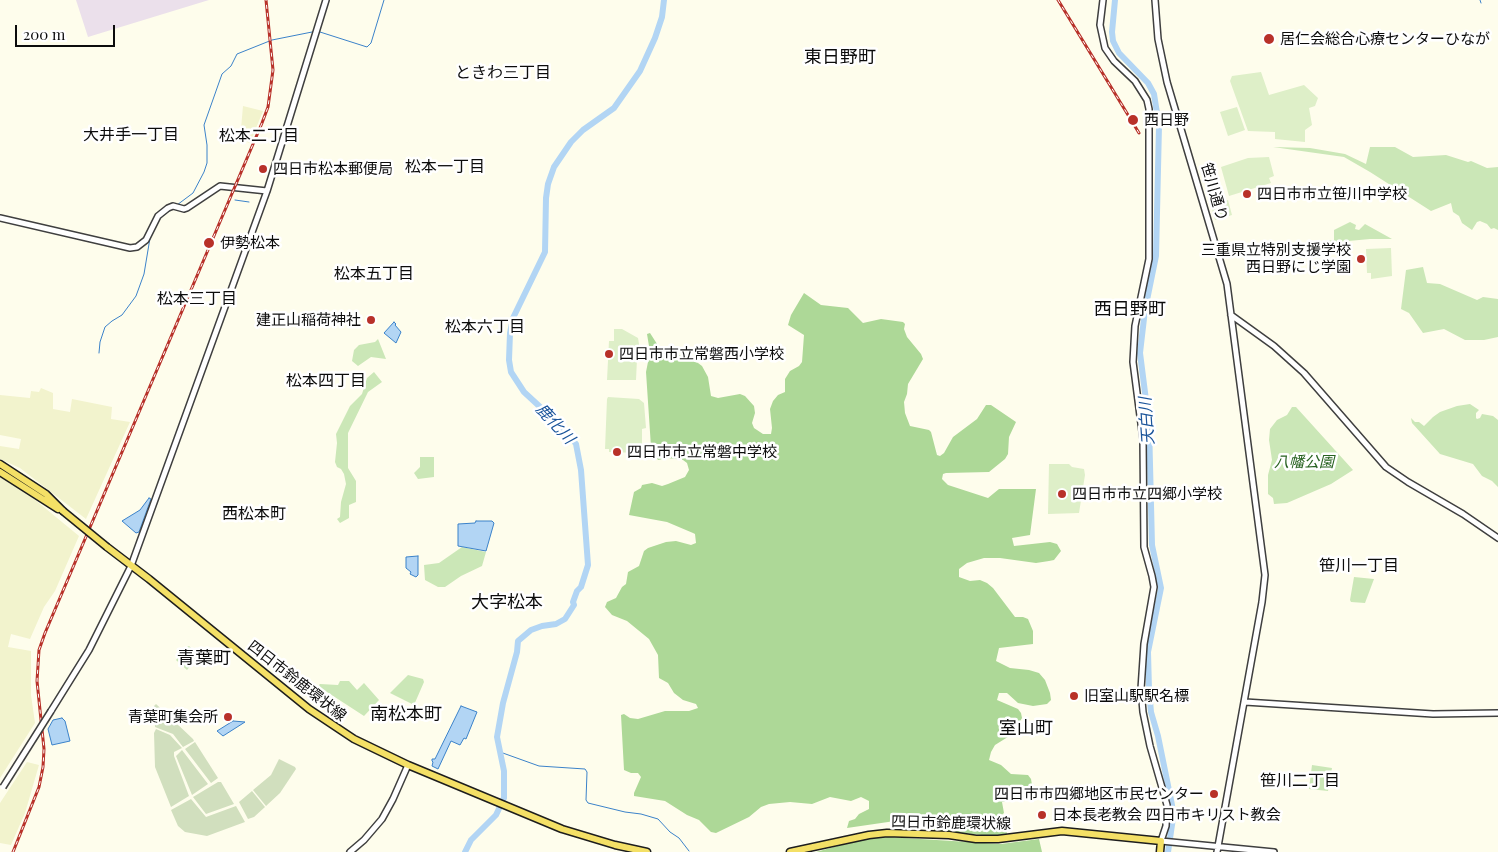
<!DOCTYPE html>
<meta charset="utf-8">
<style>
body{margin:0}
#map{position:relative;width:1498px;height:852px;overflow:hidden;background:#fefdec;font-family:"Playfair Display",serif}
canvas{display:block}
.scale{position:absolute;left:15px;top:25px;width:100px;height:22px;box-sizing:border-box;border:2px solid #0c0c0c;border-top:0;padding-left:6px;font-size:15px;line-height:18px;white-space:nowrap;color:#0c0c0c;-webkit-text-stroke:4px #fff;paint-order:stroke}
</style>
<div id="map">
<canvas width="1498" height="852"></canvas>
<div class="scale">200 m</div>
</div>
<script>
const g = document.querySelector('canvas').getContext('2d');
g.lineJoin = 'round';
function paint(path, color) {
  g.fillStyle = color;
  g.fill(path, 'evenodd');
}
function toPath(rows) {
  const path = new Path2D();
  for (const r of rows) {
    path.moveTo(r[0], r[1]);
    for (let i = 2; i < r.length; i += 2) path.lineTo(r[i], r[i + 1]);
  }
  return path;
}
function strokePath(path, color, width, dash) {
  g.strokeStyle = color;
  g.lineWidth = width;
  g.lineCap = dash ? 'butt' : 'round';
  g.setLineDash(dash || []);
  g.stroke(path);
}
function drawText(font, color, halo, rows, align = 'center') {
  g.font = font + ' "Playfair Display","Noto Sans JP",serif';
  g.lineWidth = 5;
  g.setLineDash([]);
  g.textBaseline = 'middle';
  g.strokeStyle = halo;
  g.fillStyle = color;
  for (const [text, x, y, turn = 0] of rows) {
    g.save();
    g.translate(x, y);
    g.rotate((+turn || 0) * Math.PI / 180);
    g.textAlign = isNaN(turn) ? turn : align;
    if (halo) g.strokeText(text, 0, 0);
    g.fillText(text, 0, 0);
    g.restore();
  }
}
paint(toPath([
 [76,0,209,0,88,37]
]), '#ebe0eb');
paint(toPath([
 [243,106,263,111,250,143,240,140],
 [41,388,53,393,53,409,70,412,72,399,112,407,111,419,130,422,86,519,20,468,0,459,0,446,19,449,21,439,0,435,0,395,30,398,31,391,39,392],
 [0,476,34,499,79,536,55,591,44,607,30,639,11,634,8,647,31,651,31,695,35,723,0,778],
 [27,762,39,765,25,813,11,845,0,843,0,803]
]), '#f2f3cd');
paint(toPath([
 [1273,147,1310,148,1345,154,1366,164,1370,147,1395,147,1413,157,1446,155,1468,162,1471,161,1487,168,1498,167,1498,230,1494,228,1491,229,1487,224,1480,221,1477,222,1472,230,1462,223,1459,216,1453,212,1451,203,1431,211,1370,172,1344,157],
 [1350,222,1356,225,1355,229,1359,230,1365,224,1392,239,1370,239,1327,243,1326,241,1334,240,1334,230],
 [1423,267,1427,283,1440,284,1477,300,1483,297,1498,299,1498,337,1484,340,1465,340,1444,329,1423,333,1409,313,1401,309,1406,270],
 [378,339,386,359,371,357,358,366,352,361,354,350,359,345,375,342],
 [374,372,382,382,368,392,348,433,348,468,356,481,356,502,349,505,349,518,340,523,337,519,340,517,341,502,346,484,344,474,341,469,337,467,335,462,337,443,336,434,350,406,362,394,367,378],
 [1470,404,1479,410,1476,413,1476,418,1477,419,1480,418,1482,414,1493,416,1498,420,1498,487,1492,481,1482,476,1473,464,1440,454,1412,423,1411,418,1415,422,1419,422,1424,426,1433,417,1440,412,1457,406],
 [1292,407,1296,407,1353,470,1331,484,1287,503,1274,504,1273,498,1268,494,1268,475,1272,460,1269,440,1270,429,1277,420,1287,415],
 [420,457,434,457,434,477,418,479,414,473,420,467],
 [462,547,486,552,482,566,461,576,445,587,438,587,425,580,424,565,439,563],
 [1354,577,1374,579,1365,603,1351,602,1350,600],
 [189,646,199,655,187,670,176,660,187,647],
 [408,675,423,679,424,682,414,705,390,693],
 [340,681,349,681,357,690,364,683,379,700,364,716,324,690,317,695,316,694,321,688,319,685,320,684,338,685],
 [1312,765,1332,768,1328,791,1309,789]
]), '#cbe7b7');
paint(toPath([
 [804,293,821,305,848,308,863,323,881,319,903,322,905,324,904,329,907,337,921,354,923,359,908,384,907,394,904,402,905,413,910,426,929,430,931,432,937,455,940,456,944,453,953,437,977,419,986,405,991,405,1016,422,1009,437,1008,454,1005,459,989,472,946,473,943,474,942,479,948,485,988,498,999,489,1036,489,1030,535,1012,538,1014,546,1050,542,1057,544,1061,551,1054,560,1049,561,1036,563,1000,558,984,558,967,563,959,569,959,577,970,581,980,580,987,583,993,588,1015,617,1023,617,1028,619,1033,631,1033,644,999,648,996,661,1010,668,1029,670,1039,673,1045,680,1050,693,1051,700,1047,704,1033,706,1018,703,1007,693,999,693,997,700,1018,709,1021,713,1022,718,1019,723,1013,727,1011,735,995,745,991,752,989,760,1001,765,1011,774,1028,775,1031,779,1032,785,1031,797,1002,802,1004,813,992,823,992,827,1006,825,1007,834,991,836,934,830,936,815,847,828,849,821,855,819,859,814,869,809,869,801,861,797,851,801,830,797,812,804,790,802,769,804,761,807,749,817,716,833,711,832,699,820,687,815,665,801,634,796,634,793,641,777,638,773,631,773,624,770,621,715,624,714,630,718,638,719,665,711,689,711,698,708,696,704,683,700,674,693,668,683,659,678,658,655,649,639,627,621,612,615,605,607,607,602,616,598,622,587,626,584,628,572,639,566,644,551,648,548,666,542,676,541,691,545,696,543,695,534,693,533,667,522,629,515,634,492,641,488,642,485,652,483,662,486,668,484,685,477,689,470,687,463,683,460,668,458,658,460,651,447,646,372,650,352,647,334,650,333,659,347,698,363,702,366,708,377,711,396,718,398,740,394,745,396,754,406,755,413,752,423,754,428,763,434,771,434,772,428,770,409,773,401,778,395,785,392,785,379,790,371,799,366,802,362,804,335,788,325,791,315],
 [888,837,1001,844,1039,839,1042,852,816,852,866,838]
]), '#add897');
paint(toPath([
 [156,704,193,739,194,741,183,747,173,734,155,727,154,706],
 [156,729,170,735,182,748,174,752,174,756,189,796,171,807,155,767,154,733],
 [195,742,218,778,211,783,185,749],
 [182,750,208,784,192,795,176,756],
 [279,759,295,767,296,769,280,793,266,806,253,790,271,775],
 [218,782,221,782,234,804,206,814,193,797],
 [252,791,265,807,254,817,248,819,239,802],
 [191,799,206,817,236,806,245,822,207,836,185,832,178,826,171,810]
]), '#d1dfbe');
paint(toPath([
 [1261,72,1269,95,1304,85,1318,98,1315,106,1309,108,1312,125,1305,130,1305,142,1275,139,1275,132,1248,131,1230,81,1232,76],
 [1237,107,1245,130,1228,136,1220,112],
 [1269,157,1274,176,1269,178,1271,183,1229,196,1221,167,1248,158],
 [1228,200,1232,215,1215,220,1211,205],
 [1391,248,1392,276,1371,279,1371,273,1367,273,1366,249],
 [614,329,622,329,638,338,640,350,637,359,636,380,607,380,609,341,614,341],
 [608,397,639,399,644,403,646,428,642,429,642,453,609,452,609,449,605,449,607,399],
 [1049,464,1069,464,1072,467,1084,469,1085,475,1079,513,1048,514]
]), '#deefc8');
const water = toPath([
 [394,322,396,324,395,325,401,332,396,343,384,333,394,322],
 [149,498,151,499,139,532,136,533,122,521,140,510,149,498],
 [476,521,492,521,494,523,486,551,458,546,458,524,475,523,476,521],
 [418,556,418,575,416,577,410,574,411,572,406,568,406,557,418,556],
 [461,706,477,712,466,739,464,738,460,745,451,741,438,769,432,766,433,762,432,761,432,759,435,759,461,706],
 [62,718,65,721,70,741,52,745,48,729,53,720,62,718],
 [233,721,245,722,223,736,217,731,233,721]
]);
paint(water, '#b2d5f4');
strokePath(water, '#3b82c9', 1);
strokePath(toPath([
 [1480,0,1481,3],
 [320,32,367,47,371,43,384,0],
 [235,200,249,202],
 [177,205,193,193,204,172,207,163,207,145,204,125,222,74,231,66,237,54,272,40,312,32],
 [160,218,172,209],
 [99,353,100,342,105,327,112,321,122,315,136,296,144,274,150,238],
 [500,752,539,766,585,769,587,772,586,800,588,803,625,812,641,814,658,819,670,832,679,838,689,851]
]), '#3b82c9', 1);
strokePath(toPath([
 [1115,0,1112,32,1113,41,1119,53,1148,83,1154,94,1159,126,1156,256,1145,310,1140,353,1149,424,1152,545,1161,588,1148,652,1149,690,1151,712,1158,736,1172,805,1173,818,1168,852],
 [465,852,471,840,496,815,504,798,504,771,497,737,503,703,517,652,518,641,531,630,542,626,556,624,565,619,574,605,573,602,577,591,581,587,588,565,581,470,576,444,564,429,524,392,511,372,509,360,510,333,513,318,545,252,546,198,548,184,554,167,571,142,583,130,614,108,640,71,655,38,662,17,664,0]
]), '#b2d5f4', 6);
const minor = toPath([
 [1103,0,1100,25,1105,48,1114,61,1135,81,1147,100,1149,109,1149,259,1135,326,1133,362,1143,439,1144,547,1152,576,1154,587,1144,644,1141,689,1143,712,1150,746,1167,805,1166,826,1161,841,1274,852],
 [1155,0,1158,39,1167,82,1227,284,1265,575,1262,602,1217,852],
 [0,218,130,248,137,247,146,240,158,216,168,208,173,206,184,209,187,208,220,186,267,191],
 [1231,315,1274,346,1304,373,1386,467,1408,482,1463,514,1498,538],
 [1245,702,1433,714,1498,713],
 [51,711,89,650,131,566,267,191,326,0],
 [350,852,364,840,382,819,393,799,408,765]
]);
const major = toPath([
 [0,464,46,494,63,511],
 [0,472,58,509],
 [107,547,149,579,309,709,354,739,408,765,562,829,615,845,647,852],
 [790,852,869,835,887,833,949,835,976,839,998,839,1062,831,1161,841,1160,852]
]);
strokePath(minor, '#3f3f3f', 8);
strokePath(major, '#1d1d1d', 9);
strokePath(minor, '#fff', 5);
strokePath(major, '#f4e066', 6);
const rail = toPath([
 [1058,0,1139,133],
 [13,852,39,787,43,767,44,749,37,681,39,650,45,633,262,123,268,107,273,70,266,0]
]);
strokePath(rail, '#b83129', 3);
strokePath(rail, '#fff', 1, [4]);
const minorBridge = toPath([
 [3,787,51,711]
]);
const majorBridge = toPath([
 [63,511,107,547]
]);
strokePath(minorBridge, '#3f3f3f', 8, []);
strokePath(majorBridge, '#1d1d1d', 9, []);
strokePath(minorBridge, '#fff', 5);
strokePath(majorBridge, '#f4e066', 6);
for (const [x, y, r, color] of [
 [1269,39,6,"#b83129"],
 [1133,120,6,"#b83129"],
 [263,169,5,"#b83129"],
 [1247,194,5,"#b83129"],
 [209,243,6,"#b83129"],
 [1361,259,5,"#b83129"],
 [371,320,5,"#b83129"],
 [609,354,5,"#b83129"],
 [617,452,5,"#b83129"],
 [1062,494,5,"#b83129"],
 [1074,696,5,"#b83129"],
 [228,717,5,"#b83129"],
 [1214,794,5,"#b83129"],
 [1042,815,5,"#b83129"]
]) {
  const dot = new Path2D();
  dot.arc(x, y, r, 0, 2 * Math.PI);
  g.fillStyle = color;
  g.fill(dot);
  strokePath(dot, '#fff', 2);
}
drawText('15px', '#0c0c0c', '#fff', [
 ["居仁会総合心療センターひなが",1280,39],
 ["西日野",1144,120],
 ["四日市松本郵便局",273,169],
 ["四日市市立笹川中学校",1257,194],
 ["伊勢松本",220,243],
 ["三重県立特別支援学校",1351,250,"right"],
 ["西日野にじ学園",1351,267,"right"],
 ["建正山稲荷神社",361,320,"right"],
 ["四日市市立常磐西小学校",619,354],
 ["四日市市立常磐中学校",627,452],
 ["四日市市立四郷小学校",1072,494],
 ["旧室山駅駅名標",1084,696],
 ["青葉町集会所",218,717,"right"],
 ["四日市市四郷地区市民センター",1204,794,"right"],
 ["日本長老教会 四日市キリスト教会",1052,815]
], 'left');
drawText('15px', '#0c0c0c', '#fff', [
 ["笹川通り",1214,192,74],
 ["四日市鈴鹿環状線",297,681,38],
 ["四日市鈴鹿環状線",951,823,1]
]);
drawText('italic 15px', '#26611f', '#fff', [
 ["八幡公園",1304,462]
]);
drawText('16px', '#0c0c0c', '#fff', [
 ["ときわ三丁目",503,73],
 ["大井手一丁目",131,135],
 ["松本二丁目",259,136],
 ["松本一丁目",445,167],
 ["松本五丁目",374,274],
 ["松本三丁目",197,299],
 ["松本六丁目",485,327],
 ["松本四丁目",326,381],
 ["西松本町",254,514],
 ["笹川一丁目",1359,566],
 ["笹川二丁目",1300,781]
]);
drawText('italic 16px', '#1a549a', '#fff', [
 ["天白川",1147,421,-94],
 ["鹿化川",555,424,47]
]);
drawText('18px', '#0c0c0c', '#fff', [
 ["東日野町",840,57],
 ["西日野町",1130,309],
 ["大字松本",507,602],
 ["青葉町",204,658],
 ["南松本町",406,714],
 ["室山町",1026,728]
]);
</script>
